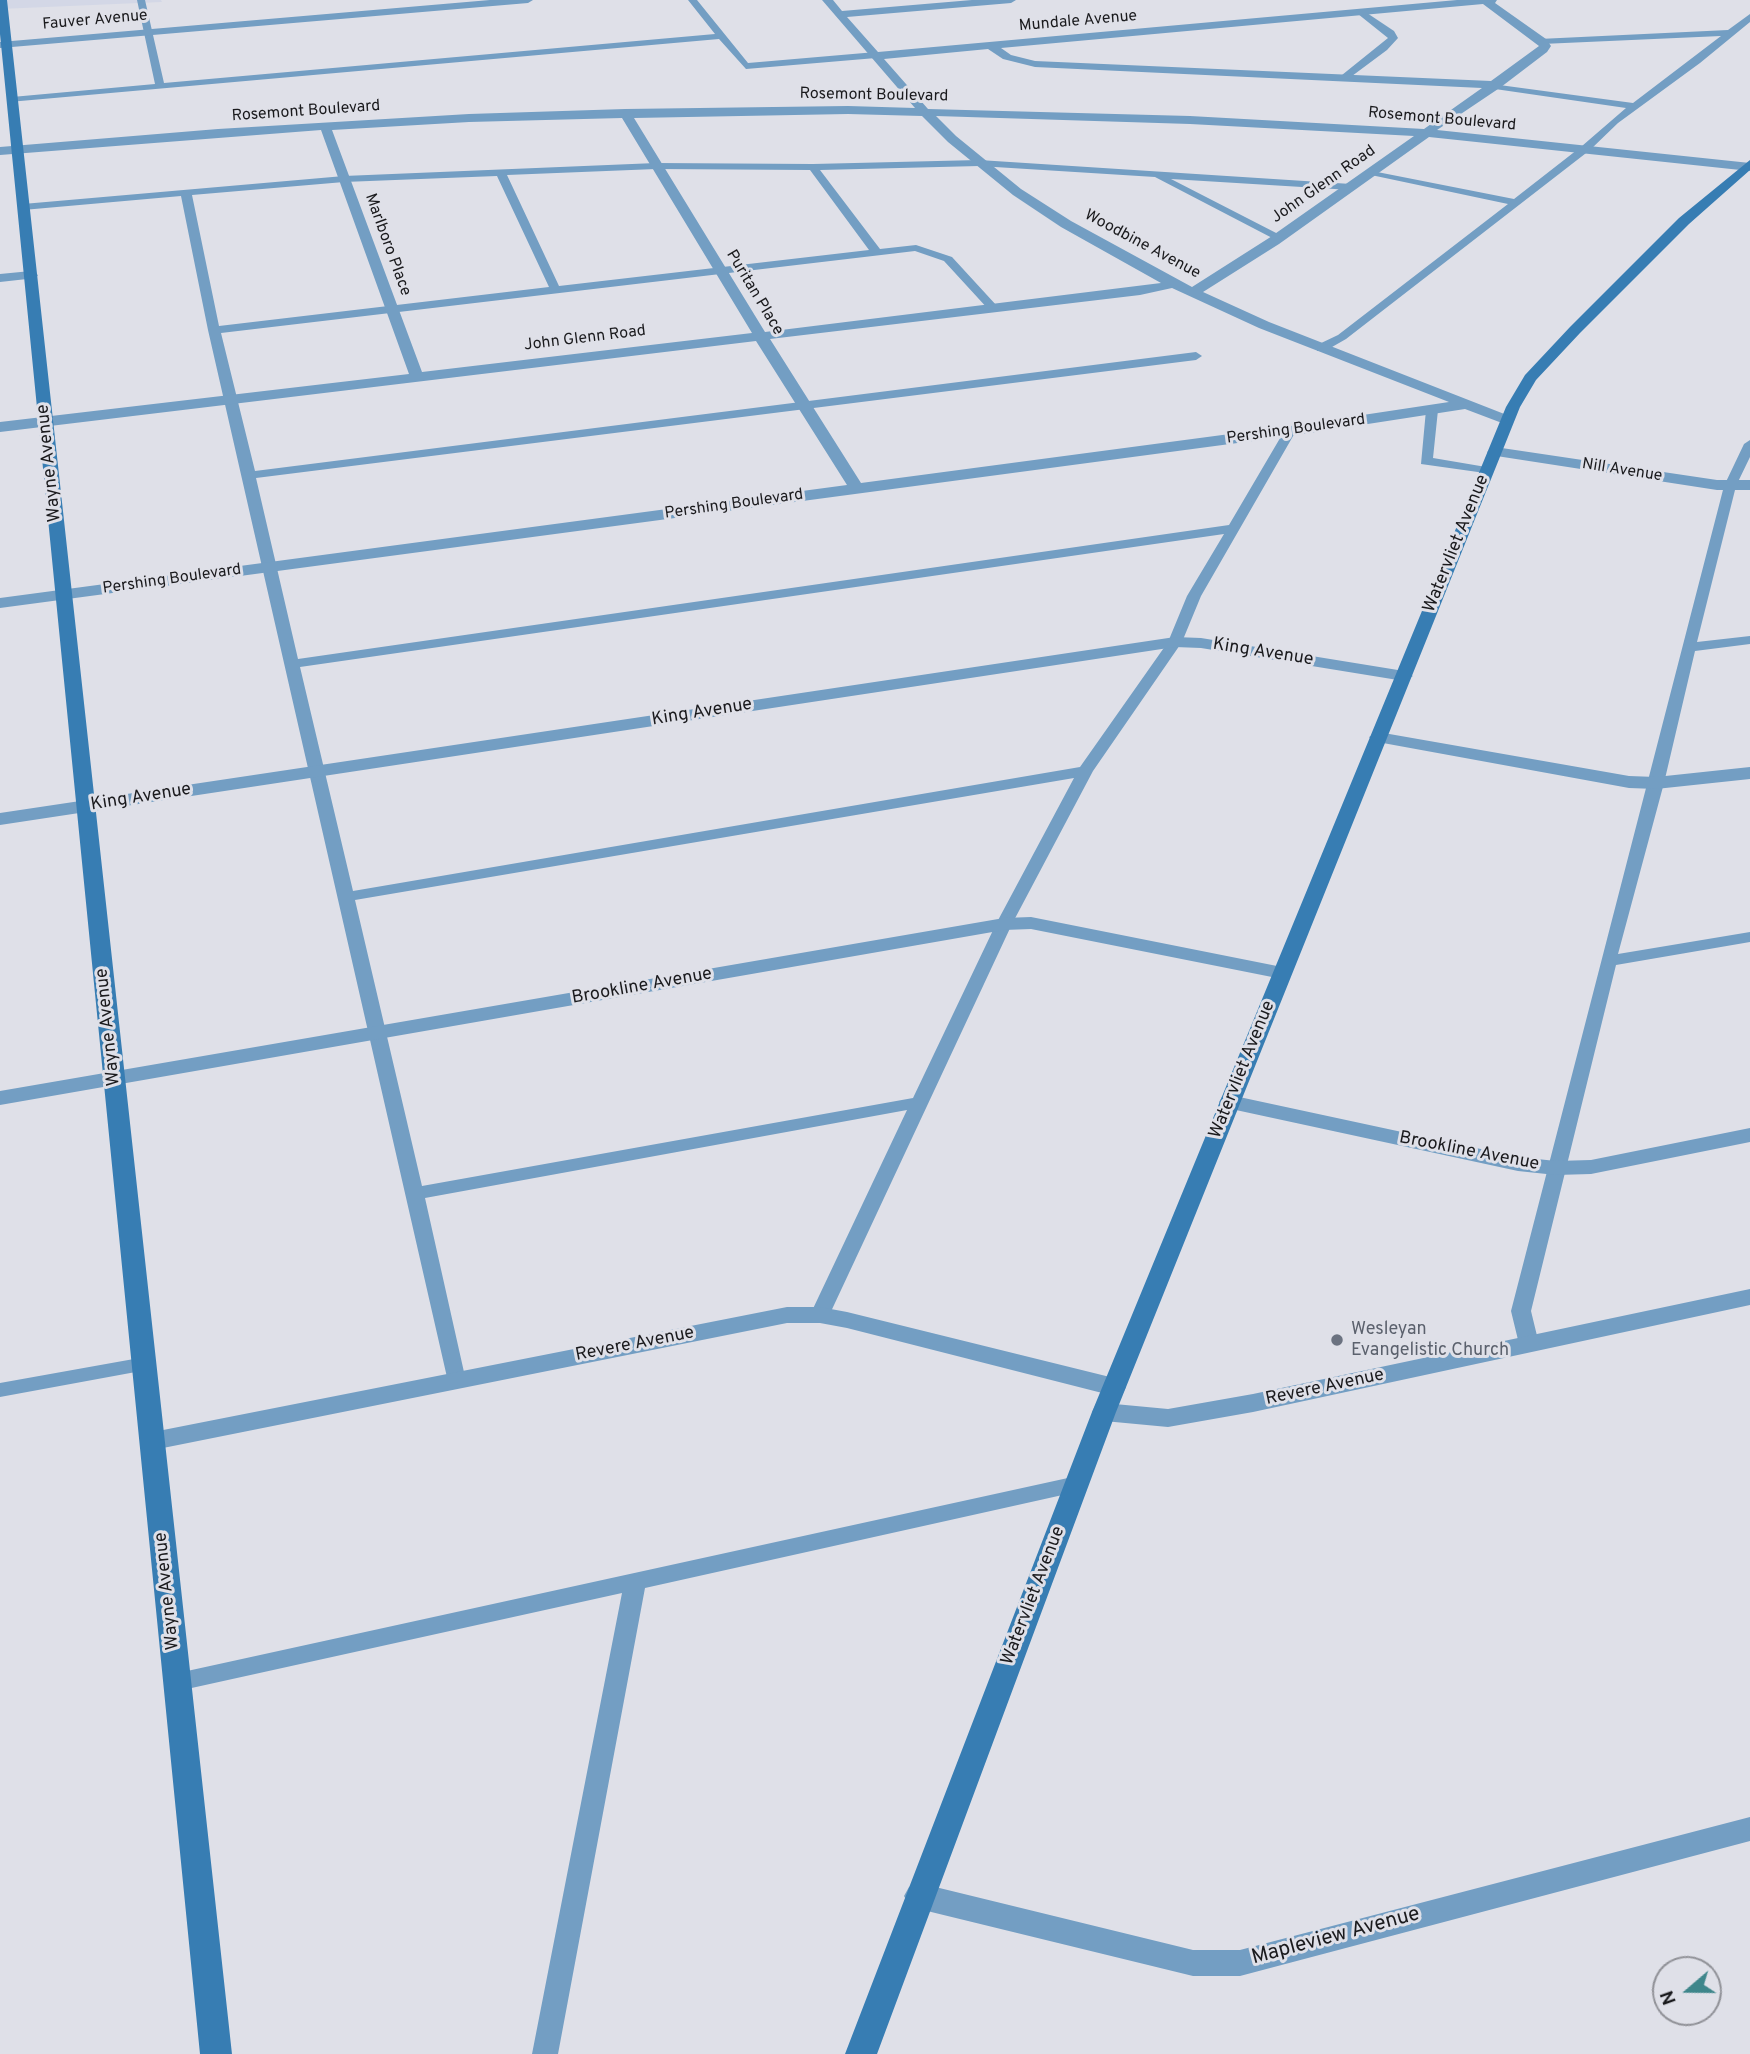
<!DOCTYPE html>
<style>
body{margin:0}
#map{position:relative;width:1750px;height:2054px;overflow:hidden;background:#dfe0e8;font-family:Overpass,sans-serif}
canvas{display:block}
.north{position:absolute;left:1652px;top:1956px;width:70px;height:70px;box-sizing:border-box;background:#dfe0e8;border:2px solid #909197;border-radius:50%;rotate:250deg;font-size:19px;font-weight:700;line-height:28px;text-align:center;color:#1a1a1d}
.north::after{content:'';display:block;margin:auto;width:24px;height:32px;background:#3e868b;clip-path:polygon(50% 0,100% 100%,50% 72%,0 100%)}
</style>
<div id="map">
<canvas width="1750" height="2054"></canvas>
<div class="north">N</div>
</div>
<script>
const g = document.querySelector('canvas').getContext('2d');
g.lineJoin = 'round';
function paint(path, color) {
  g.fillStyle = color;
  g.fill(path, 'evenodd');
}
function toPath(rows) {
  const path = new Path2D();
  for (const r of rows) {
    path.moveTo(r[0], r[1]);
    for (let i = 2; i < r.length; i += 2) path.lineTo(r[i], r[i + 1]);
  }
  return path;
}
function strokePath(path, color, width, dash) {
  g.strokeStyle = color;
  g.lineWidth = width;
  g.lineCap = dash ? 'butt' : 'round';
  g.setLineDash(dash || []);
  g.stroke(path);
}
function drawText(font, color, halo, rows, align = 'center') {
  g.font = font + ' Overpass,sans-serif';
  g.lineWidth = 6;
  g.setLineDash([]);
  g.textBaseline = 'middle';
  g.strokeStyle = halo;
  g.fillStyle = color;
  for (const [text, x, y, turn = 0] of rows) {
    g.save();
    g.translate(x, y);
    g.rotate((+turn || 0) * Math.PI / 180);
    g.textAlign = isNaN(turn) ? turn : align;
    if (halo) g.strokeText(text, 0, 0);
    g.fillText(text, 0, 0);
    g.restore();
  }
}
paint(toPath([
 [0,0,161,0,162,2,0,9]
]), '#d3d7e6');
paint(toPath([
 [137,0,145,0,164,83,715,34,688,0,697,0,748,63,876,52,881,55,876,58,746,69,719,39,9,102,7,100,12,97,155,84,137,0],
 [1361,9,1394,31,1398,38,1387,50,1348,79,1342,79,1342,75,1388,38,1358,14,1356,12,1361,9],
 [1750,14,1750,22,1700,63,1618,123,1590,150,1346,339,1325,351,1317,351,1317,345,1338,335,1508,204,1371,175,1367,174,1367,170,1514,199,1582,146,1626,108,1495,89,1490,86,1492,84,1633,103,1721,36,1542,44,1539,43,1539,39,1728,30,1750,14],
 [979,160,1351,184,1356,187,1351,190,1171,179,1282,236,1282,240,1278,241,1155,177,979,166,820,170,880,249,916,245,952,257,997,306,997,310,989,310,944,261,915,251,221,333,255,471,1196,352,1202,356,1196,360,256,478,298,659,1229,525,1286,428,1290,427,1296,431,1201,596,1182,642,1093,771,1012,924,827,1320,820,1322,813,1320,810,1315,907,1110,425,1198,466,1381,463,1386,456,1388,449,1386,208,330,181,196,23,210,18,207,23,204,344,176,656,163,813,164,979,160],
 [656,169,810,170,869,250,559,286,507,175,656,169],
 [497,176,549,287,219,326,192,195,344,182,497,176],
 [1224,534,1187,596,1168,642,1080,767,353,891,300,667,1224,534],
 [1074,778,996,924,913,1098,422,1186,355,900,1074,778],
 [1432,406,1438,410,1433,458,1492,468,1492,474,1421,464,1426,410,1432,406],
 [1750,440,1750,457,1736,486,1697,642,1750,636,1750,644,1695,651,1664,783,1618,954,1750,932,1750,942,1616,965,1531,1311,1539,1344,1536,1349,1529,1351,1522,1349,1519,1344,1511,1311,1724,486,1744,444,1750,440],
 [145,1357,152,1359,155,1364,152,1369,0,1397,0,1383,145,1357],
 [1077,1476,1085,1478,1088,1484,1085,1490,645,1588,558,2054,532,2054,622,1593,178,1691,170,1688,167,1682,170,1676,178,1673,1077,1476]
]), '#739ec3');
paint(toPath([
 [490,0,533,0,528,3,0,48,0,42,490,0],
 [822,0,833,0,842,11,972,0,1016,0,1011,3,847,17,878,52,1457,0,1497,0,1495,3,1546,39,1551,46,1547,52,1501,87,1437,130,1750,163,1750,171,1429,137,1279,244,1203,292,1269,322,1512,417,1514,420,1512,423,1502,423,1465,409,1290,436,0,608,0,598,847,485,756,341,0,432,0,422,409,374,321,130,0,155,0,147,218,129,469,114,625,109,848,106,915,108,822,0],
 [1483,4,1539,46,1491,81,1035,61,1011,55,1001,48,1483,4],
 [988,49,1003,59,1035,67,1482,88,1424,129,1190,116,928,109,884,59,988,49],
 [848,114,922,116,948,142,1013,195,1061,227,1161,283,765,332,634,118,848,114],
 [936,116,1190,124,1414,136,1269,238,1192,287,1071,221,1021,189,956,136,936,116],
 [622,118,752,333,422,372,332,130,469,122,622,118],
 [1172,288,1259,328,1449,402,1290,426,861,483,770,339,1140,295,1172,288],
 [31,271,38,275,36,278,0,282,0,274,31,271],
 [1495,447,1717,480,1750,480,1750,490,1717,490,1490,455,1487,452,1495,447],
 [1175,637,1201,638,1404,671,1413,676,1404,681,1201,648,1175,647,0,825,0,813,1175,637],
 [1378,732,1629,776,1656,777,1750,767,1750,779,1656,789,1629,788,1372,741,1369,737,1378,732],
 [1031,917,1282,967,1289,969,1292,973,1289,977,1282,979,1031,929,1004,930,0,1105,0,1091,1004,918,1031,917],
 [1230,1095,1518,1157,1556,1161,1591,1160,1750,1128,1750,1142,1591,1174,1556,1175,1518,1171,1222,1107,1219,1102,1222,1097,1230,1095],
 [1750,1289,1750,1305,1253,1412,1168,1427,1104,1421,1095,1418,1092,1412,1095,1406,1104,1403,1168,1409,1253,1394,1750,1289],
 [787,1307,820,1307,847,1312,1114,1378,1123,1381,1126,1387,1123,1393,1114,1396,847,1328,820,1323,787,1323,153,1450,144,1447,140,1441,144,1435,153,1432,787,1307],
 [1750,1817,1750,1841,1240,1976,1193,1976,919,1909,909,1905,904,1896,909,1887,919,1883,1193,1950,1240,1950,1750,1817]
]), '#739ec3');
paint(toPath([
 [0,0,7,0,232,2054,200,2054,0,34,0,0],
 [1750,160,1750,170,1689,224,1580,333,1536,380,1520,407,1116,1412,877,2054,845,2054,1092,1412,1506,407,1525,375,1570,327,1679,218,1750,160]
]), '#377db3');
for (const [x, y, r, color] of [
 [1337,1340,7,"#6b7280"]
]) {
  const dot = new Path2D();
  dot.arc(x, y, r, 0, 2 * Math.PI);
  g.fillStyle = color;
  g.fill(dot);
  strokePath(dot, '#dfe0e8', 2.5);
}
drawText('16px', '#1a1a1d', '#dfe0e8', [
 ["Fauver Avenue",95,21,-5],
 ["Mundale Avenue",1078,22,-5],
 ["Rosemont Boulevard",874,96,1],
 ["Rosemont Boulevard",306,112,-4],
 ["Rosemont Boulevard",1442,120,5],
 ["John Glenn Road",1324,185,-35],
 ["Marlboro Place",387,245,70],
 ["Woodbine Avenue",1142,245,28],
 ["Puritan Place",754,293,59],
 ["John Glenn Road",585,339,-7],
 ["Pershing Boulevard",1296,430,-8],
 ["Nill Avenue",1622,471,9],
 ["Pershing Boulevard",734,505,-8],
 ["Pershing Boulevard",172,580,-8]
]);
drawText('18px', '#1a1a1d', '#dfe0e8', [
 ["Wayne Avenue",50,463,-96],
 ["Watervliet Avenue",1457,544,-68],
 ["King Avenue",1263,653,9],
 ["King Avenue",702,713,-9],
 ["King Avenue",141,798,-9],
 ["Brookline Avenue",642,987,-10],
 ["Wayne Avenue",109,1027,-96],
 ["Watervliet Avenue",1243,1070,-68],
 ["Brookline Avenue",1469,1152,11],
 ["Revere Avenue",635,1345,-11],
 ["Revere Avenue",1325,1388,-12],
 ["Wayne Avenue",168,1591,-96],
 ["Watervliet Avenue",1034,1596,-69]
]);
drawText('18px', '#5b616d', '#dfe0e8', [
 ["Wesleyan",1351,1330],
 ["Evangelistic Church",1351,1351]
], 'left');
drawText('21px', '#1a1a1d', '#dfe0e8', [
 ["Mapleview Avenue",1336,1937,-15]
]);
</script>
